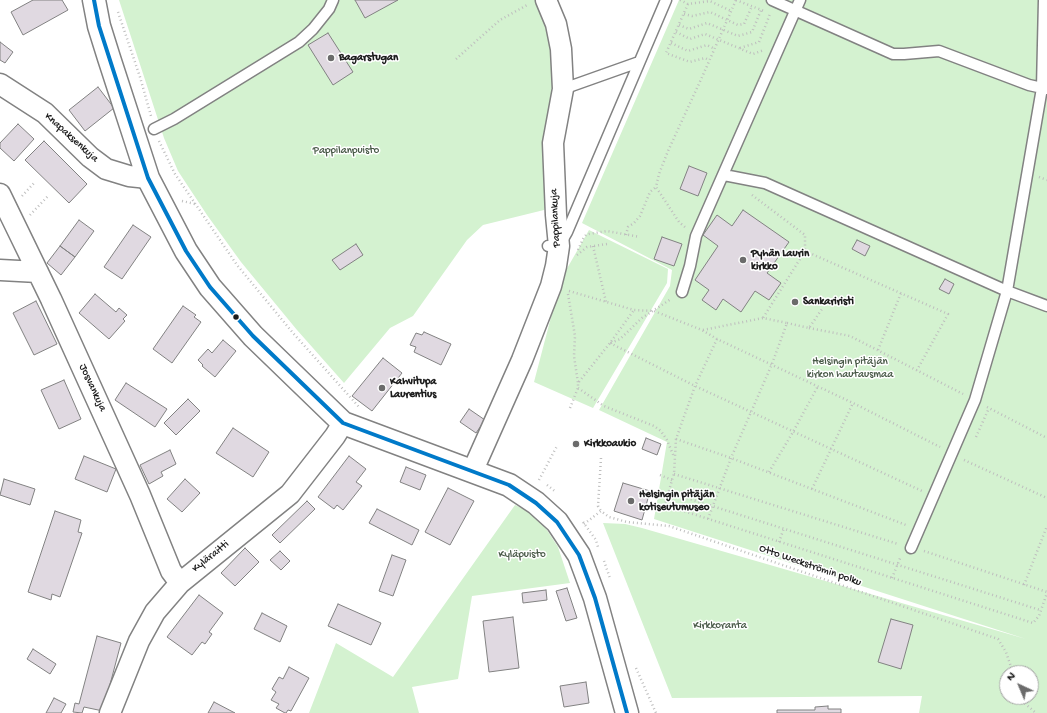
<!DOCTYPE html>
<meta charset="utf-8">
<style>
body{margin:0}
#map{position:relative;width:1047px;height:713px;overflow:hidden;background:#fff;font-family:"Gochi Hand",sans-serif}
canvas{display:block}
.north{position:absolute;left:999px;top:665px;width:40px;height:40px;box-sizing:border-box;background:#fff;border:1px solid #a4a4a4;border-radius:50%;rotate:316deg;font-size:11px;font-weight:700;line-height:16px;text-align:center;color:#1c1c1c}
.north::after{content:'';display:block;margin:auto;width:14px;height:18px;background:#6b6b6b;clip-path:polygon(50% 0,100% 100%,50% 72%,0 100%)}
</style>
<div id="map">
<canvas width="1047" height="713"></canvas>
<div class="north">N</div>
</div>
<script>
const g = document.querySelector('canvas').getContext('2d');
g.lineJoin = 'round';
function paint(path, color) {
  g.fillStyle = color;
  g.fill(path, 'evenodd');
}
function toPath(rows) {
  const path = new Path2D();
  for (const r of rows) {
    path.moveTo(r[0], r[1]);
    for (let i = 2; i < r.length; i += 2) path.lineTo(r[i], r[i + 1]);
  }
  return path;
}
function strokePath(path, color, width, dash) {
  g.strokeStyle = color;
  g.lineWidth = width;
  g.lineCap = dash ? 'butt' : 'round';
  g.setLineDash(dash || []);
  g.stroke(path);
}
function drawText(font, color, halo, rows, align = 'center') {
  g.font = font + ' "Gochi Hand",sans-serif';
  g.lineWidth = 3;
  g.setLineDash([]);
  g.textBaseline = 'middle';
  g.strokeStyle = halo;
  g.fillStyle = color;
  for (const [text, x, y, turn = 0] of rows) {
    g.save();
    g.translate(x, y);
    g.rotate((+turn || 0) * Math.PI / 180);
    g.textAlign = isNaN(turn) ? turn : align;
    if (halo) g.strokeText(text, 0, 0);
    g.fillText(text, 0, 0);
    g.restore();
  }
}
paint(toPath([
 [119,0,538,0,552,36,553,78,545,149,547,202,544,210,483,225,467,240,413,316,390,328,344,383,297,330,241,262,207,215,178,171,164,138],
 [679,0,1047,0,1047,713,919,713,922,696,672,698,603,523,625,524,642,528,1026,639,654,519,667,442,599,410,670,286,672,270,582,223],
 [1007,673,1031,673,1031,697,1007,697],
 [589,230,668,269,667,283,593,408,534,382,561,279],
 [515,505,530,512,545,527,558,547,570,583,472,596,458,679,412,687,419,713,309,713,336,643,393,677]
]), '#d4f2d0');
const building = toPath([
 [33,0,62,0,68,10,23,35,11,12,33,0],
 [355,0,398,0,365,18,355,0],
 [328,33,353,72,333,85,308,45,328,33],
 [0,42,13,52,5,63,0,60,0,42],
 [98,87,114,108,85,131,69,110,98,87],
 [18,124,34,139,14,161,0,148,0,143,18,124],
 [44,141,87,184,69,203,25,160,44,141],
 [689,166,707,173,698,196,680,189,689,166],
 [743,210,789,242,767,273,781,283,769,300,755,291,741,312,723,299,716,310,702,300,709,290,695,280,718,246,703,235,717,215,732,226,743,210],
 [79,220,94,231,75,257,60,246,79,220],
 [133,225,151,237,122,279,104,267,133,225],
 [662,237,682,244,674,266,654,259,662,237],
 [857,240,870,246,865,256,852,249,857,240],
 [356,244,363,255,340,270,332,260,356,244],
 [60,246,75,257,61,275,47,263,60,246],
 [945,279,954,284,949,294,939,289,945,279],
 [95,294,116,312,119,308,127,315,123,319,125,321,109,339,79,313,95,294],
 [36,301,57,344,34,355,13,313,36,301],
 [183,306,196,315,194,317,201,322,172,363,153,349,183,306],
 [424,332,451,344,441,365,414,352,416,347,410,345,416,333,422,335,424,332],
 [223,340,236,351,215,377,202,366,203,365,198,360,208,349,212,353,223,340],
 [383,358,402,373,372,411,352,396,383,358],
 [64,380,81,419,59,429,41,390,64,380],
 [126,383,167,409,155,427,115,400,126,383],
 [188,399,200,411,176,435,164,423,188,399],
 [469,409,485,420,476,433,460,422,469,409],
 [233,428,269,452,253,477,216,453,233,428],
 [646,438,661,444,657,455,642,449,646,438],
 [170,450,176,464,161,472,163,476,149,484,140,465,170,450],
 [84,456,116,469,107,492,75,479,84,456],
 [349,456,366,469,356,482,362,486,343,510,337,505,334,509,318,497,349,456],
 [406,467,426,475,420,490,400,482,406,467],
 [4,479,35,489,30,505,0,495,4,479],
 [185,479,200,493,182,512,167,499,185,479],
 [623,483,650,491,642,520,614,511,623,483],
 [448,488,474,501,450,545,425,532,448,488],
 [307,501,315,509,280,543,272,535,307,501],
 [377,509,419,530,412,545,369,523,377,509],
 [55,511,81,520,78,532,82,533,60,597,52,594,51,600,28,592,55,511],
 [245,548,259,562,235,586,221,573,245,548],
 [280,551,290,561,281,570,270,560,280,551],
 [392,555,406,560,393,596,379,591,392,555],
 [567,588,577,618,566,621,556,591,567,588],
 [546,590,547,600,523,603,522,593,546,590],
 [199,595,223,613,209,632,212,634,205,644,202,642,192,655,167,637,199,595],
 [338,604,381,623,371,645,328,626,338,604],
 [262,613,287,626,280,642,254,629,262,613],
 [513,617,519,668,489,672,483,621,513,617],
 [891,619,913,625,901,669,878,662,891,619],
 [97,636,121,643,103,711,84,707,82,713,73,712,75,703,79,704,97,636],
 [33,649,56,664,50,674,27,659,33,649],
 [289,667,309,678,291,711,288,710,286,713,285,713,276,708,279,704,271,700,276,692,272,689,279,677,283,679,289,667],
 [586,682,589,703,564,707,560,686,586,682],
 [54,698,66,704,61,713,46,713,54,698],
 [214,702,235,713,208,713,214,702],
 [828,706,828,709,841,709,841,713,777,713,777,710,815,710,815,707,828,706]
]);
paint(building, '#e0d9e1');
strokePath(building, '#828282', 1);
const service = toPath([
 [772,0,893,54,904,54,939,51,1029,85,1047,89],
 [563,89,639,62],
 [154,129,174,119,299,42,313,29,329,9,333,0],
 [724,175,765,183,1007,291,1047,306],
 [548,246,559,246,567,232,666,0],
 [682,292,690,266,696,236,800,0],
 [911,548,975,400,1007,291,1042,88,1044,0]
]);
const minor = toPath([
 [0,84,45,113,90,157,106,169,129,176,148,178],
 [0,194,51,299,140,495,171,571,180,583],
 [0,270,38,272],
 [473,470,522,360,551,286,556,266,559,246,556,215,553,143,563,89,561,49,556,24,546,0],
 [110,713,139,641,155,612,180,583,290,494,335,436,343,423]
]);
const tertiary = toPath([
 [94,0,99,26,109,58,148,178,186,251,210,287,253,336,343,423,509,485,536,503,557,522,579,555,595,598,627,713]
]);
strokePath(service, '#828282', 13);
strokePath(minor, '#828282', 23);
strokePath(tertiary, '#828282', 25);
strokePath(toPath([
 [680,0,688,4,710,1,731,11],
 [736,0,764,11],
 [688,4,666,53,690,62,705,58,709,60],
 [118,12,140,77,151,116],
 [684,14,692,16,710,12,738,25,744,24,752,6],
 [679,25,689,29,707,23,738,36,752,32,761,10],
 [676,32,690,39,705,34,753,54,764,50],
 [671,43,688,51,707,45,715,49],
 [740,48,759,42,770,14],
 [456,59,500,20,529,4],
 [159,141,175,174,237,265,293,333,359,407],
 [1039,177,1047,180],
 [752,195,805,235,805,251,763,318],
 [22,196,35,182],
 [182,201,195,204],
 [30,215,48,196],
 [685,227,679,222,656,187,659,174,668,151,703,75,736,0],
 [626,235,628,227,634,223,640,216,650,192,656,187],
 [593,246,606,302],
 [578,250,583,239,586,235,589,234,607,231,640,237],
 [805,251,948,314,917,370],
 [577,255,587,247,607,244],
 [569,291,634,310,654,311,702,330,717,339,853,403,940,447],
 [568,294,575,336,574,356,578,383],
 [787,323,809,328,822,309],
 [809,328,850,336,963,394],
 [703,330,763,318,787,323,772,364,731,458,708,519],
 [717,339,695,386,676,439,674,474,672,480,665,505,1033,623,1039,616,1047,593],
 [610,343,695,386,922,491],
 [611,343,620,339,642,318,671,299],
 [878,350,901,293],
 [578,388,604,406,654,426,661,431,667,440,674,457],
 [987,407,1047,438],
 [570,408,578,388,578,383,610,343,634,310],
 [976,437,989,408],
 [676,439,731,458,906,525],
 [601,458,598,506,601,511],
 [964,460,1047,498],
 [769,472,793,432,818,386],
 [674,474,898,544],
 [660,475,672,480],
 [539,480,557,446],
 [547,485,556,492],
 [812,489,853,403],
 [668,492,1040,610],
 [583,522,596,540,598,547],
 [584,524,601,511,609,517,627,522,669,526,998,639,1006,652,1013,673],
 [779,542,784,528],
 [924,551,1047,592],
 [604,561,610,578],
 [892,578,901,556],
 [1024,585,1047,526],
 [636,668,656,713],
 [1020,697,1022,701,1036,713]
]), '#bebebe', 2.5, [1, 3]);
strokePath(service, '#fff', 10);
strokePath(minor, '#fff', 20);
strokePath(tertiary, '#fff', 22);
strokePath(toPath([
 [94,0,99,26,148,178,186,251,210,287,253,336,343,423,509,485,536,503,557,522,579,555,595,598,627,713]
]), '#007ac9', 4);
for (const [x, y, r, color] of [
 [331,58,4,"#6b6b6b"],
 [743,260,4,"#6b6b6b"],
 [795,302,4,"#6b6b6b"],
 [236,317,3.5,"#1c1c1c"],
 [382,388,4,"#6b6b6b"],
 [576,444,4,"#6b6b6b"],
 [631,501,4,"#6b6b6b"]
]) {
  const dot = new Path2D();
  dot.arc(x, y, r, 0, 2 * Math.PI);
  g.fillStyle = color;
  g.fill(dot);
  strokePath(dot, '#fff', 1.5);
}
drawText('bold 11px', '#1c1c1c', '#fff', [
 ["Bagarstugan",339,58],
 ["Pyhän Laurin",751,254],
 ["kirkko",751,267],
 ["Sankariristi",803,302],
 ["Kahvitupa",390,382],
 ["Laurentius",390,395],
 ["Kirkkoaukio",584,444],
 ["Helsingin pitäjän",639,495],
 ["kotiseutumuseo",639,508]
], 'left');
drawText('11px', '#1c1c1c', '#fff', [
 ["Knapaksenkuja",71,138,42],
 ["Pappilankuja",556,218,-93],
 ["Josvankuja",92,388,65],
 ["Kyläraitti",211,557,-39],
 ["Otto Weckströmin polku",810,566,19]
]);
drawText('11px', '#485947', '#fff', [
 ["Pappilanpuisto",346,151],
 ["Helsingin pitäjän",850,362],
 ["kirkon hautausmaa",850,375],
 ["Kyläpuisto",522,555],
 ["Kirkkoranta",720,626]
]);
</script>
